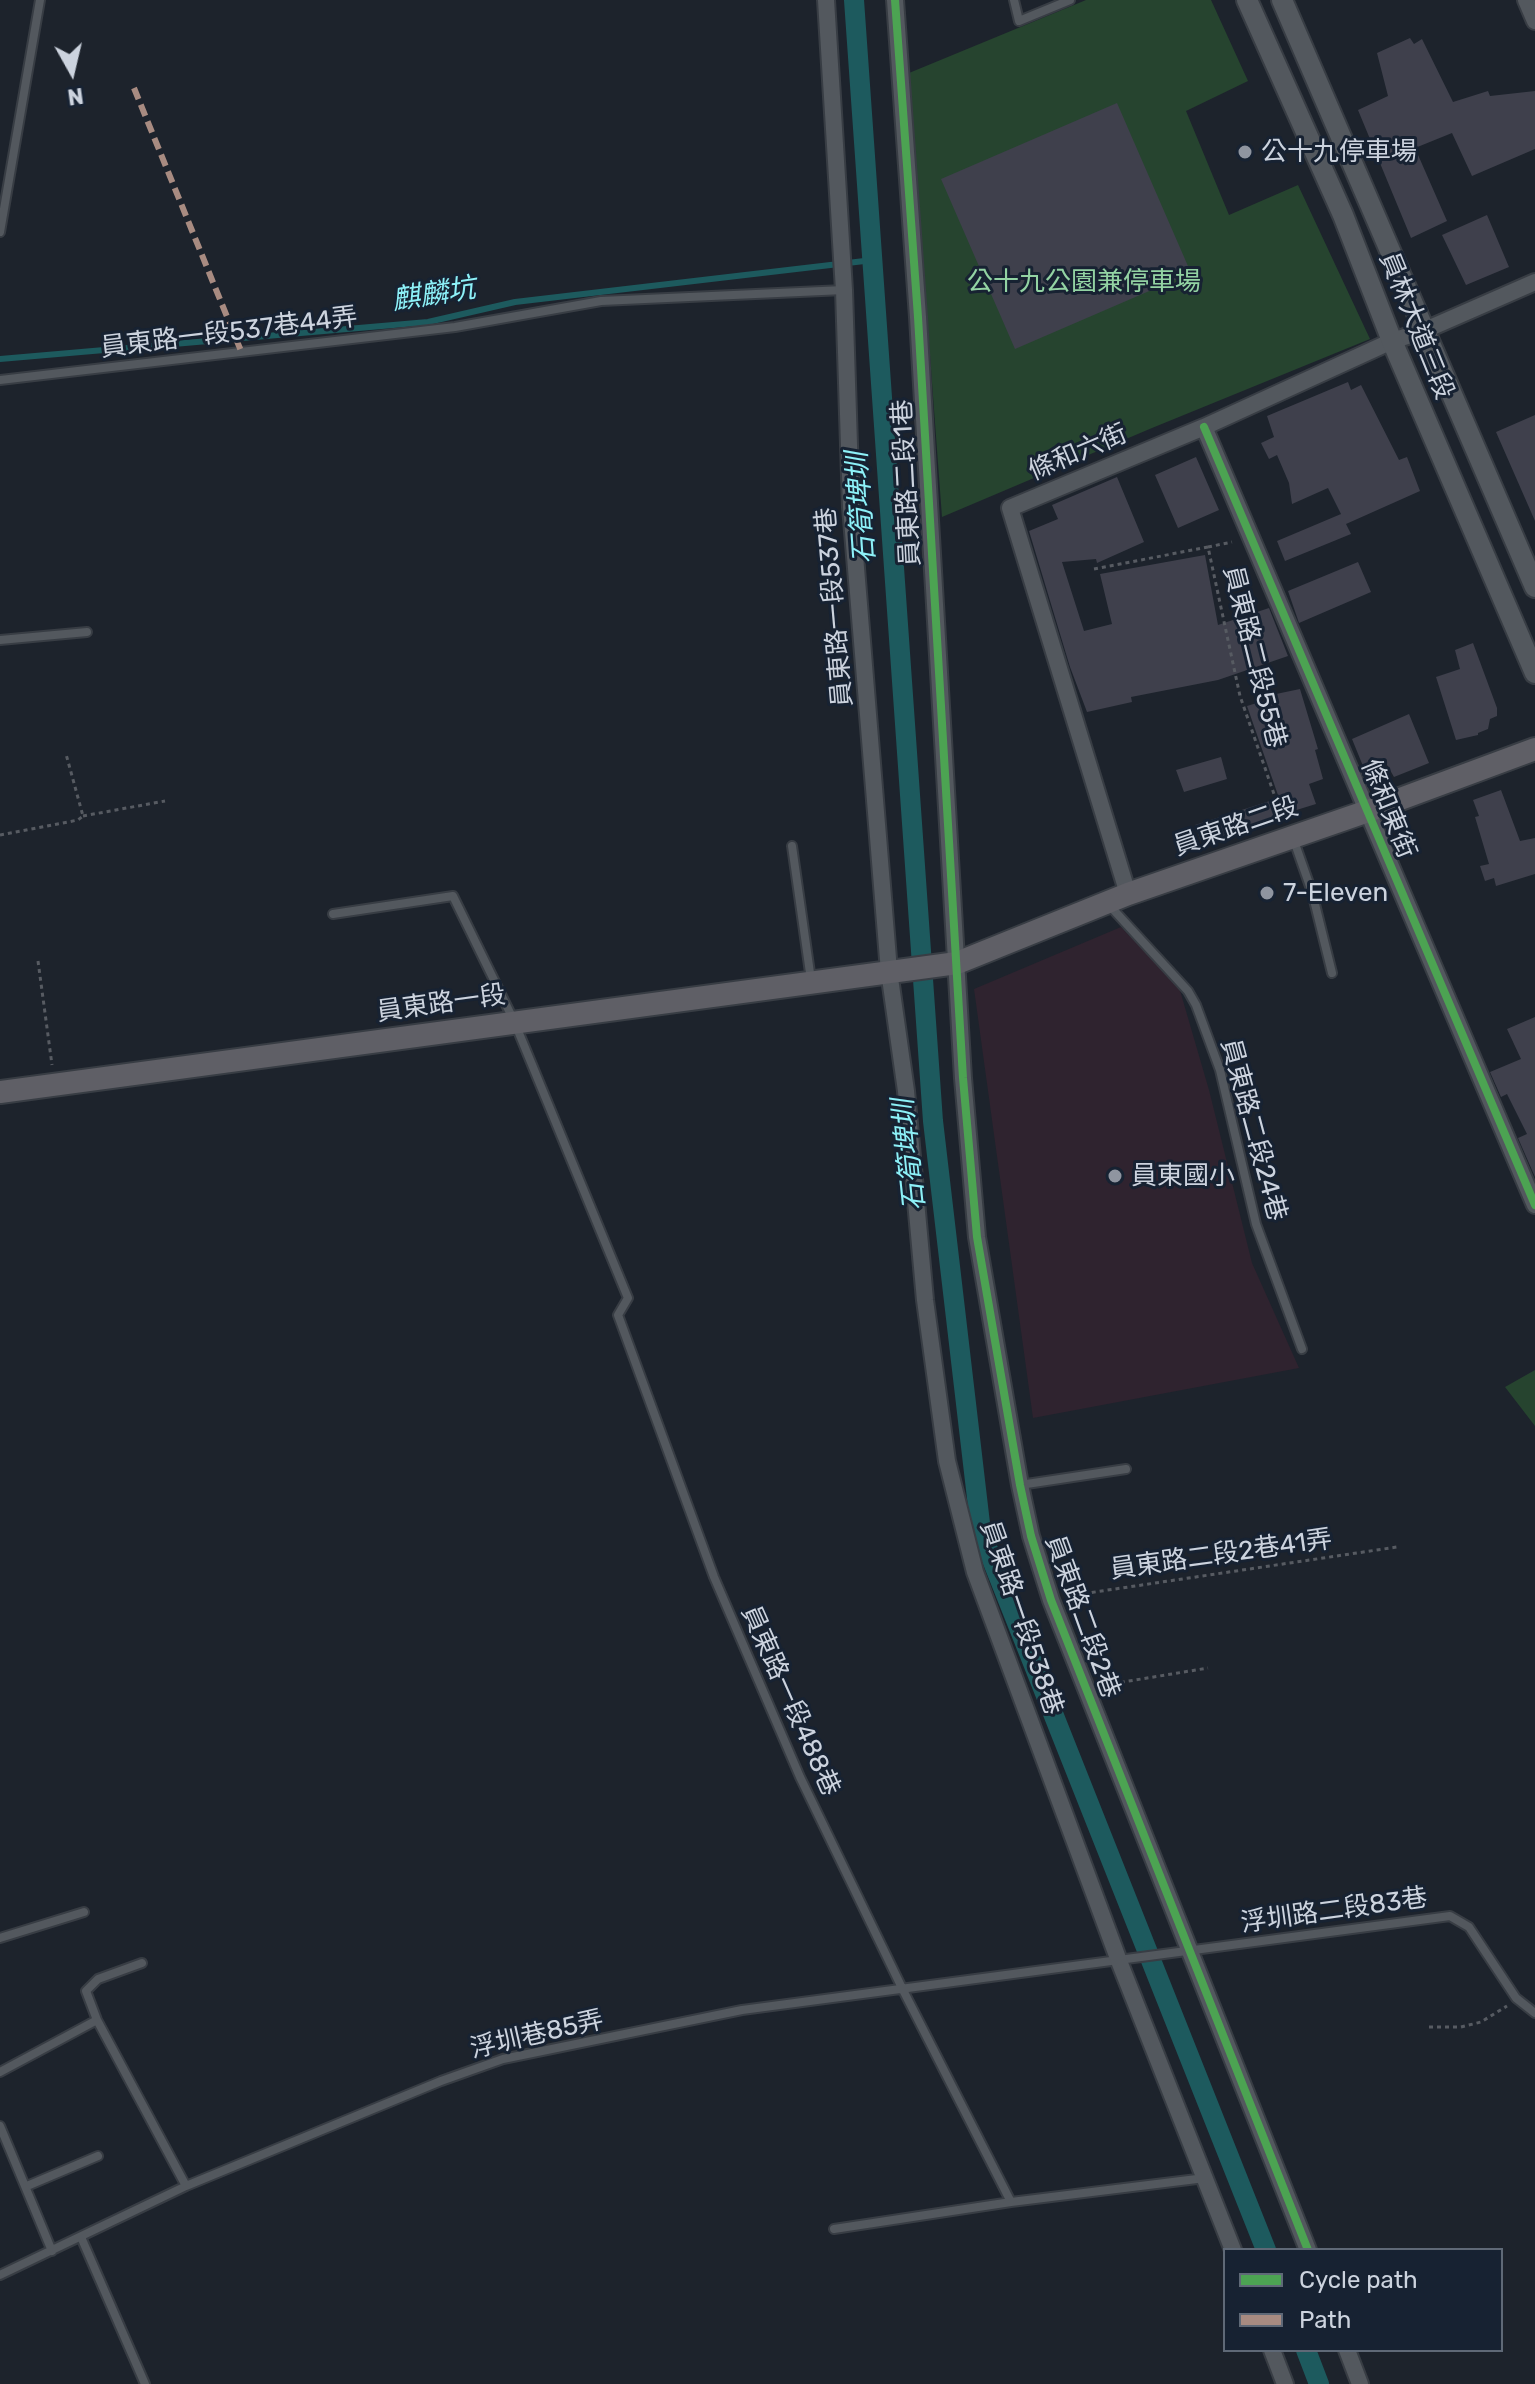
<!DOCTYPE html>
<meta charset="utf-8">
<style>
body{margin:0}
#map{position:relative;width:1535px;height:2384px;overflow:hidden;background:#1d232c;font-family:Rubik,sans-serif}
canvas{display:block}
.legend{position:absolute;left:1223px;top:2248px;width:280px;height:104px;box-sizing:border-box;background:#172232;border:2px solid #5f6977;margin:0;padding:10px 14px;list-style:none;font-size:24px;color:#ccd3de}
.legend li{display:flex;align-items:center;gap:16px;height:40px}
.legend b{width:40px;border:2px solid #5f6977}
.north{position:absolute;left:32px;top:32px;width:80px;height:80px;-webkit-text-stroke:6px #172232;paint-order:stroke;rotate:172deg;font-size:22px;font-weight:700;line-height:32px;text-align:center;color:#ccd3de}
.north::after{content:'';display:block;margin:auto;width:28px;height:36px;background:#ccd3de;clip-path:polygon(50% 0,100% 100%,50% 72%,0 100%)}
</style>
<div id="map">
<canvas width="1535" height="2384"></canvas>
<ul class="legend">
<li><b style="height:10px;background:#4ca352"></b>Cycle path</li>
<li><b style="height:10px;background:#a88b81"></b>Path</li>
</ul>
<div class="north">N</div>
</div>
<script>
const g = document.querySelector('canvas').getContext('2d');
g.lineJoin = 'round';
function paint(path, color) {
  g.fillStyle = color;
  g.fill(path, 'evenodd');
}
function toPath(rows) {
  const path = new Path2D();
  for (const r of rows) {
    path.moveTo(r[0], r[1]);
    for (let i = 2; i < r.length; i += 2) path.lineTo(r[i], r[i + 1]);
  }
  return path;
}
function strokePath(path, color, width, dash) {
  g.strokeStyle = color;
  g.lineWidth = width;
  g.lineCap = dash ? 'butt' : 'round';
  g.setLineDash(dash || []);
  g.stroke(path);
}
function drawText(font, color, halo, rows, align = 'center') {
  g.font = font + ' Rubik,"Noto Sans TC",sans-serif';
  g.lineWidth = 6;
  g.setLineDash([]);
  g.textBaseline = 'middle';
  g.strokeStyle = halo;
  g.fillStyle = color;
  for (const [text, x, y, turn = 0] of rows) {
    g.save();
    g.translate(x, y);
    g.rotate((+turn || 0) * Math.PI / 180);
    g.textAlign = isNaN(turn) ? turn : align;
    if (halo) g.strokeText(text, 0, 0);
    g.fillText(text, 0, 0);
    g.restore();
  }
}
paint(toPath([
 [1121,927,1179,987,1209,1090,1252,1263,1299,1368,1033,1418,974,989]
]), '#2f232f');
paint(toPath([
 [1086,0,1211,0,1248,81,1186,111,1229,215,1298,185,1370,339,1152,428,942,517,909,73],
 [1535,1370,1535,1426,1505,1387]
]), '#26442f');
strokePath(toPath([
 [0,359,428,322,515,302,873,260]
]), '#1d5a5e', 6);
strokePath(toPath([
 [854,0,933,1121,981,1532,1266,2250],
 [1306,2350,1319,2384]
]), '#1d5a5e', 20);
paint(toPath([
 [1410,38,1414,44,1422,39,1453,102,1488,91,1490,96,1535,91,1535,149,1472,176,1452,133,1415,148,1447,221,1411,238,1358,110,1388,96,1377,53],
 [1117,103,1191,273,1015,349,941,179],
 [1487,215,1509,267,1466,285,1442,235],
 [1348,382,1351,390,1361,385,1399,460,1407,457,1420,491,1346,524,1328,488,1292,504,1289,483,1277,455,1269,459,1261,443,1274,437,1267,416],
 [1535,415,1535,521,1496,432],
 [1196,457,1219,510,1178,528,1155,475],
 [1117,477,1144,542,1097,563,1096,559,1062,562,1084,631,1112,624,1100,574,1205,555,1218,625,1269,608,1288,656,1218,680,1131,697,1132,702,1087,712,1070,667,1029,531,1058,519,1052,505],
 [1341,514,1351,534,1285,561,1277,541],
 [1358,562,1371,592,1299,623,1288,591],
 [1473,643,1497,708,1497,716,1490,719,1488,729,1478,733,1478,735,1456,740,1436,677,1460,669,1455,650],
 [1300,689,1318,749,1315,750,1323,779,1309,784,1316,804,1277,816,1278,818,1220,838,1219,836,1201,842,1195,825,1279,798,1247,706,1276,697,1276,694],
 [1409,714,1429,763,1394,777,1386,763,1365,771,1352,739],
 [1221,757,1227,779,1184,792,1176,770],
 [1501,790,1520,841,1535,838,1535,874,1496,886,1494,878,1485,881,1480,866,1489,864,1475,817,1479,816,1473,800],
 [1535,1017,1535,1177,1518,1138,1527,1134,1507,1094,1501,1097,1490,1072,1521,1059,1507,1029]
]), '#3f404c');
const service = toPath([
 [1014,0,1019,21,1070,0],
 [0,232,40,0],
 [0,380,455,327,601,301,844,290],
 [0,640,87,632],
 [1293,838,1312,892,1332,973],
 [792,846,811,980],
 [1110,906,1188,991,1196,1005,1220,1070,1256,1224,1302,1349],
 [333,914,453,896,514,1021,628,1298,618,1315,714,1577,800,1777,903,1990,1011,2202,1205,2178],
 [1020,1485,1126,1469],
 [0,1938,84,1912],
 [142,1963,98,1979,86,1991,97,2020,186,2186],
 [0,2072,97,2020],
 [0,2126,52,2251],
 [27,2186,98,2156],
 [834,2229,1011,2202],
 [81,2237,145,2384],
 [0,2275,186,2186,441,2081,503,2059,742,2010,1450,1916,1469,1927,1516,1998,1535,2013]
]);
const minor = toPath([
 [826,0,844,290,851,507,889,971,906,1091,925,1300,947,1461,975,1572,1119,1961,1233,2250],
 [895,0,918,317,963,1078,977,1237,1020,1485,1031,1536,1051,1600,1308,2250],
 [1526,0,1535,21],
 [1204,427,1535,1205],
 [1128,894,1010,508,1204,427,1392,341,1423,331,1535,282],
 [1272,2350,1285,2384],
 [1347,2350,1360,2384]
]);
const tertiary = toPath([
 [1247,0,1343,215,1392,341,1535,673],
 [1282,0,1535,587]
]);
const secondary = toPath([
 [0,1092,957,963,1128,894,1368,811,1535,749]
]);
strokePath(service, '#383d44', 12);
strokePath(minor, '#383d44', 20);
strokePath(tertiary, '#383d44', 24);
strokePath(secondary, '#383d44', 26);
strokePath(toPath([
 [1208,547,1232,542],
 [1094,569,1208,547,1240,696,1283,820],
 [83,816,165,801],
 [0,835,78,820,83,816,66,754],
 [38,961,52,1065],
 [1068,1596,1397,1547],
 [1105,1685,1208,1668],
 [1429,2027,1461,2027,1481,2022,1507,2006]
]), '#575b62', 3, [4, 4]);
strokePath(service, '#53585e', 8);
strokePath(minor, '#53585e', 16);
strokePath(tertiary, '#53585e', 20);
strokePath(secondary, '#5f5f66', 22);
strokePath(toPath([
 [134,88,241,351]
]), '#a88b81', 6, [12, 6]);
strokePath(toPath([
 [895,0,918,317,963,1078,977,1237,1020,1485,1031,1536,1051,1600,1308,2250],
 [1204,427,1535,1205]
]), '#4ca352', 8);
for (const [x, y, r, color] of [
 [1245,152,8,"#8f95a0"],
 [1267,893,8,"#8f95a0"],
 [1115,1176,8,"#8f95a0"]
]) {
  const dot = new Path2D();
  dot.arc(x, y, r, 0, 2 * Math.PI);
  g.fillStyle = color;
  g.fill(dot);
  strokePath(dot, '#172232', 3);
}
drawText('26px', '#ccd3de', '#172232', [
 ["公十九停車場",1261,152],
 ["7-Eleven",1283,893],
 ["員東國小",1131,1176]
], 'left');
drawText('26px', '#93d3a3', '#172232', [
 ["公十九公園兼停車場",1084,282]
]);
drawText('26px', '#ccd3de', '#172232', [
 ["員林大道三段",1416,326,68],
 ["員東路一段537巷44弄",229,333,-7],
 ["條和六街",1078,453,-23],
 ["員東路二段1巷",907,483,-93],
 ["員東路一段537巷",835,607,-95],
 ["員東路二段55巷",1254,657,76],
 ["條和東街",1388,809,68],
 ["員東路二段",1236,827,-19],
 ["員東路一段",441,1004,-8],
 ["員東路二段24巷",1253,1130,75],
 ["員東路二段2巷41弄",1221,1555,-8],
 ["員東路二段2巷",1082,1617,70],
 ["員東路一段538巷",1021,1618,71],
 ["員東路一段488巷",790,1701,66],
 ["浮圳路二段83巷",1334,1911,-8],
 ["浮圳巷85弄",537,2035,-13]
]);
drawText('italic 28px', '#8df1f8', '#172232', [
 ["麒麟坑",434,295,-9],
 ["石筍埤圳",862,508,-94],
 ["石筍埤圳",910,1155,-96]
]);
</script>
